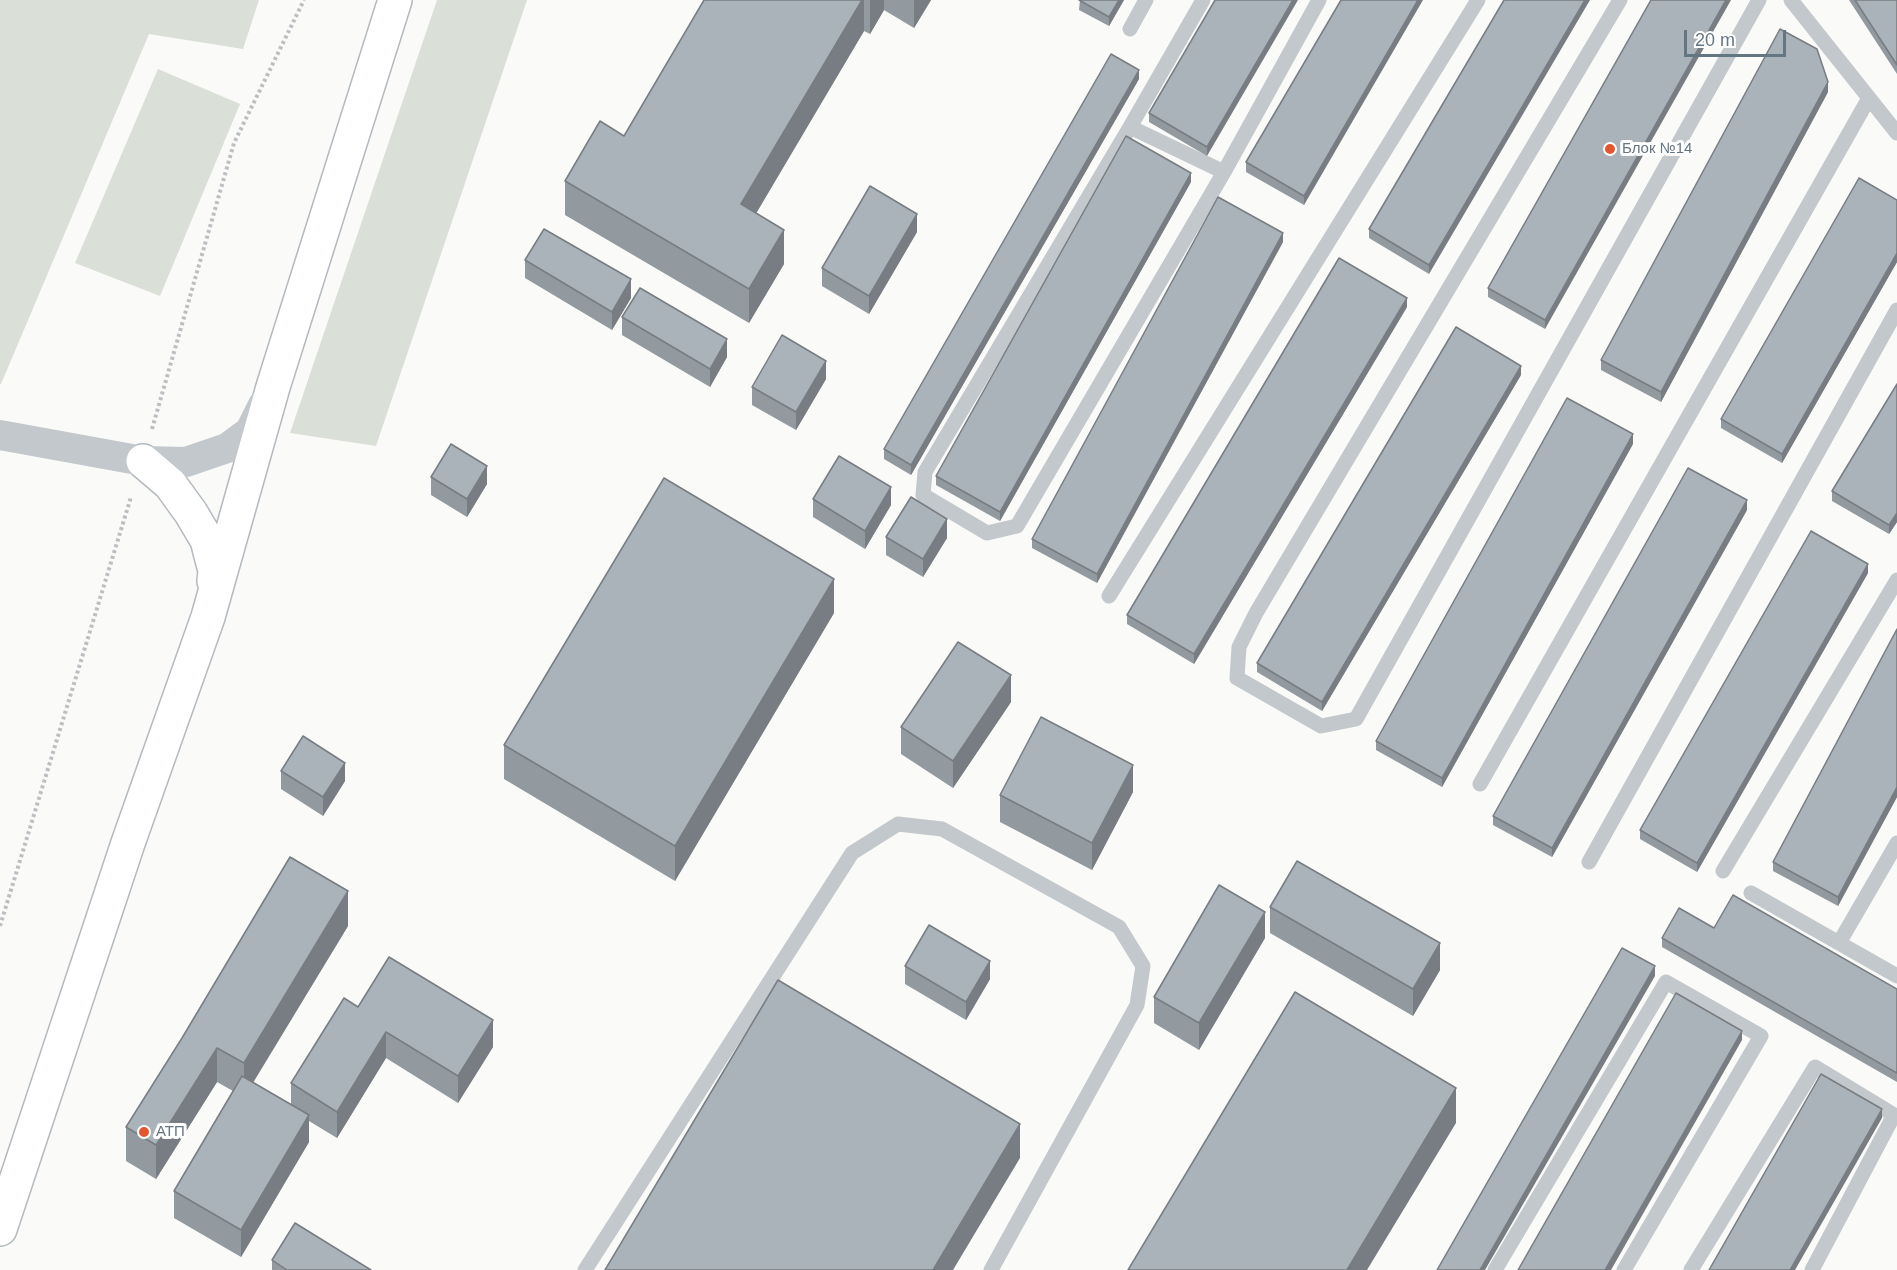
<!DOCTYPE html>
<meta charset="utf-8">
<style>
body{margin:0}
#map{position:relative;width:1897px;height:1270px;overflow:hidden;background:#fafaf8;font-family:Helvetica,sans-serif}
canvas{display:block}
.scale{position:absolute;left:1684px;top:30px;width:102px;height:27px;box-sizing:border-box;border:3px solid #657683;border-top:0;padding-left:8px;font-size:18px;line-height:21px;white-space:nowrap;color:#657683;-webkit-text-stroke:4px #fff;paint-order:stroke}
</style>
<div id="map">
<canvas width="1897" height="1270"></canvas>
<div class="scale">20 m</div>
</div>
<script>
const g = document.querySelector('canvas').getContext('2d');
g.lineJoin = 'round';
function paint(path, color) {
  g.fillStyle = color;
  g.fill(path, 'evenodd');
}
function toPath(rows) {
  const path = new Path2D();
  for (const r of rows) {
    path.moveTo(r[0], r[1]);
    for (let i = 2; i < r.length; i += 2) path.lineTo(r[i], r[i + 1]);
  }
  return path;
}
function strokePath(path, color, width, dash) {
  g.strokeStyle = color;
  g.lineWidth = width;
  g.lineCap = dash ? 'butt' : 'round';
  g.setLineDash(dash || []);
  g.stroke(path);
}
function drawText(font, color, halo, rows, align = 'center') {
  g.font = font + ' Helvetica,sans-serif';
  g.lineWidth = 6;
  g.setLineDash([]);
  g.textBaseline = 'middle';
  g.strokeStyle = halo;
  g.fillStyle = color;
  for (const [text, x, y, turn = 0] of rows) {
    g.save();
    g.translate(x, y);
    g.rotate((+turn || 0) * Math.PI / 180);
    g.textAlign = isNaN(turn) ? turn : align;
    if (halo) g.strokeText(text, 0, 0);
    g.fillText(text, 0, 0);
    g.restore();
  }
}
paint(toPath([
 [0,0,259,0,243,49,149,34,1,384,0,384],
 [437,0,527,0,376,446,290,433],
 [158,69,240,104,160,296,75,263]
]), '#dadfd7');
const secondary = toPath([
 [143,461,170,484,191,513,207,540,215,571,214,581],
 [0,1229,128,843,208,617,273,387,395,0]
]);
strokePath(secondary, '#b3babf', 36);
strokePath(toPath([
 [152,429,234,143,304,0],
 [0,926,131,497]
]), '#bbbfc2', 4, [3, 3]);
strokePath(toPath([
 [1203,0,1130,127,925,472,923,495,987,533,1017,526,1224,172,1319,0],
 [1620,0,1256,613,1239,647,1237,678,1321,726,1356,719,1759,0],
 [1791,0,1897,133],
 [1130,29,1146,0],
 [1130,127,1224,172],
 [1109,596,1478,0],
 [1480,784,1869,98],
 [1589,862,1897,310],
 [1723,871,1897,580],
 [1751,893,1897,976],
 [1839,943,1897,843],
 [585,1270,852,853,898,824,942,829,1119,927,1143,966,1137,1005,991,1270],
 [1495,1270,1666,982,1761,1036,1624,1270],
 [1691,1270,1815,1067,1894,1115,1812,1270]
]), '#c3c8cc', 15);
strokePath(toPath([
 [0,435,143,461,186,462,227,448,250,431,263,405]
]), '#c3c8cc', 30);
strokePath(secondary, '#fff', 33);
paint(toPath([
 [704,0,931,0,914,28,884,10,870,34,864,31,756,213,784,264,749,323,565,215,565,181,624,136],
 [1080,0,1124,0,1109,26,1079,10],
 [1215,0,1207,156,1149,122,1149,113],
 [1341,0,1304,205,1246,172,1246,162],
 [1504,0,1429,274,1369,238,1369,229],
 [1651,0,1545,329,1488,297,1488,288],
 [1849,0,1897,0,1897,74],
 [1139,79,911,475,884,459,884,449],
 [1828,92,1661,402,1601,370,1601,360],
 [1191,182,1000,521,936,485,936,476],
 [1897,200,1897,262,1782,463,1721,428,1721,419],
 [917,232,869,314,822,286,822,268],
 [1283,242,1097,583,1032,548,1032,539],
 [525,260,631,298,612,330,525,278],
 [1407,307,1194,664,1127,624,1127,615],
 [622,317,727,357,710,387,622,335],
 [1521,375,1322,711,1257,672,1257,663],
 [826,379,796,430,752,405,752,387],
 [1897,384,1897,522,1889,534,1832,501,1832,491],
 [1633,444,1442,787,1376,750,1376,741],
 [431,477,487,484,467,517,431,495],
 [813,499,891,505,865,549,813,517],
 [1747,510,1552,857,1493,825,1493,816],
 [886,537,947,538,923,577,886,555],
 [1868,573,1697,872,1640,839,1640,830],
 [834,613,675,881,504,779,504,745],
 [1897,629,1897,797,1838,906,1773,871,1773,862],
 [1011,702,953,788,901,754,901,727],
 [281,771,345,781,323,816,281,789],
 [1133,792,1092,870,1000,822,1000,795],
 [1270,907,1440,970,1413,1016,1270,933],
 [348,926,253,1083,291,1105,291,1083,358,1007,493,1047,458,1103,386,1058,337,1138,309,1121,309,1142,241,1257,174,1218,174,1191,233,1091,217,1082,156,1179,126,1161,126,1127],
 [1265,938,1199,1050,1154,1023,1154,997],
 [1662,938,1897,989,1897,1082,1662,947],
 [905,966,990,979,966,1020,905,984],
 [272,1260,371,1270,272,1270]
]), '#929a9f');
paint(toPath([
 [862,0,864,0,864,31,741,239,741,204],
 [870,0,884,0,884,10,870,34],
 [914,0,931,0,914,28],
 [1119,0,1124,0,1109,26,1109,17],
 [1293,0,1298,0,1207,156,1207,147],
 [1418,0,1423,0,1304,205,1304,196],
 [1585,0,1590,0,1429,274,1429,265],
 [1726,0,1731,0,1545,329,1545,320],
 [1139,70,1139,79,911,475,911,465],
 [1828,82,1828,92,1661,402,1661,392],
 [1191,173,1191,182,1000,521,1000,512],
 [917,214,917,232,869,314,869,296],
 [784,230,784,264,749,323,749,289],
 [1283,233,1283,242,1097,583,1097,574],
 [1897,253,1897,262,1782,463,1782,454],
 [631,279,631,298,612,330,612,312],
 [1407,298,1407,307,1194,664,1194,654],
 [727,339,727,357,710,387,710,369],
 [826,361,826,379,796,430,796,412],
 [1521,366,1521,375,1322,711,1322,702],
 [1633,434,1633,444,1442,787,1442,778],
 [487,466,487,484,467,517,467,499],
 [891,487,891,505,865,549,865,531],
 [1747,500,1747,510,1552,857,1552,848],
 [1897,513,1897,522,1889,534,1889,525],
 [947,519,947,538,923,577,923,559],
 [1868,564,1868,573,1697,872,1697,863],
 [834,579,834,613,675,881,675,846],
 [1011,675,1011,702,953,788,953,761],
 [345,763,345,781,323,816,323,797],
 [1133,765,1133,792,1092,870,1092,843],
 [1897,787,1897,797,1838,906,1838,897],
 [348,891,348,926,244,1097,244,1063],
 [1265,912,1265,938,1199,1050,1199,1023],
 [1440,943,1440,970,1413,1016,1413,989],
 [990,961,990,979,966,1020,966,1002],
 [1655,966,1655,976,1485,1270,1480,1270],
 [493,1020,493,1047,458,1103,458,1076],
 [1742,1031,1742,1040,1611,1270,1605,1270],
 [386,1032,386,1058,337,1138,337,1112],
 [217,1048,217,1082,156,1179,156,1145],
 [1456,1088,1456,1123,1367,1270,1347,1270],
 [1882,1109,1882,1118,1795,1270,1790,1270],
 [309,1115,309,1142,241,1257,241,1230],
 [1020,1124,1020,1158,953,1270,933,1270]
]), '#777d82');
const building = toPath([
 [704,0,862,0,741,204,784,230,749,289,565,181,600,121,624,136,704,0],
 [1079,0,1119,0,1109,17,1079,0],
 [1215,0,1293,0,1207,147,1149,113,1215,0],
 [1341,0,1418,0,1304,196,1246,162,1341,0],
 [1504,0,1585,0,1429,265,1369,229,1504,0],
 [1651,0,1726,0,1545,320,1488,288,1651,0],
 [1855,0,1897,0,1897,65,1855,0],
 [1780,29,1817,49,1828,82,1661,392,1601,360,1780,29],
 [1111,54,1139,70,911,465,884,449,1111,54],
 [1126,136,1191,173,1000,512,936,476,1126,136],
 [1859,178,1897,200,1897,253,1782,454,1721,419,1859,178],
 [870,186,917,214,869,296,822,268,870,186],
 [1218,197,1283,233,1097,574,1032,539,1218,197],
 [544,229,631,279,612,312,525,260,544,229],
 [1339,258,1407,298,1194,654,1127,615,1339,258],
 [640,288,727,339,710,369,622,317,640,288],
 [1456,327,1521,366,1322,702,1257,663,1456,327],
 [782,335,826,361,796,412,752,387,782,335],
 [1897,384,1897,513,1889,525,1832,491,1897,384],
 [1567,398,1633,434,1442,778,1376,741,1567,398],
 [451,444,487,466,467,499,431,477,451,444],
 [839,456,891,487,865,531,813,499,839,456],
 [1688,468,1747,500,1552,848,1493,816,1688,468],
 [664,478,834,579,675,846,504,745,664,478],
 [911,497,947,519,923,559,886,537,911,497],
 [1811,531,1868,564,1697,863,1640,830,1811,531],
 [1897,629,1897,787,1838,897,1773,862,1897,629],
 [958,642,1011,675,953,761,901,727,958,642],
 [1041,717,1133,765,1092,843,1000,795,1041,717],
 [303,736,345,763,323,797,281,771,303,736],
 [290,857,348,891,244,1063,217,1048,156,1145,126,1127,182,1038,290,857],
 [1297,861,1440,943,1413,989,1270,907,1297,861],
 [1219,885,1265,912,1199,1023,1154,997,1219,885],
 [1733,895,1897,989,1897,1073,1662,938,1679,908,1714,928,1733,895],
 [929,925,990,961,966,1002,905,966,929,925],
 [1622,948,1655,966,1480,1270,1437,1270,1622,948],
 [389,957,493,1020,458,1076,386,1032,337,1112,291,1083,344,998,358,1007,389,957],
 [778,980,1020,1124,933,1270,605,1270,778,980],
 [1295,992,1456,1088,1347,1270,1128,1270,1295,992],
 [1676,993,1742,1031,1605,1270,1518,1270,1676,993],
 [1821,1074,1882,1109,1790,1270,1709,1270,1821,1074],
 [242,1076,309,1115,241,1230,174,1191,242,1076],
 [295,1223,371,1270,287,1270,272,1260,295,1223]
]);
paint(building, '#aab3b9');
strokePath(building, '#777d82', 1.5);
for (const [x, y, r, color] of [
 [1610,149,6,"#e4572e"],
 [144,1132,6,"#e4572e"]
]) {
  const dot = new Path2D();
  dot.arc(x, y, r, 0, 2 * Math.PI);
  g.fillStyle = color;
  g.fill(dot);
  strokePath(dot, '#fff', 2);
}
drawText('15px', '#657683', '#fff', [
 ["Блок №14",1622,149],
 ["АТП",156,1132]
], 'left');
</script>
